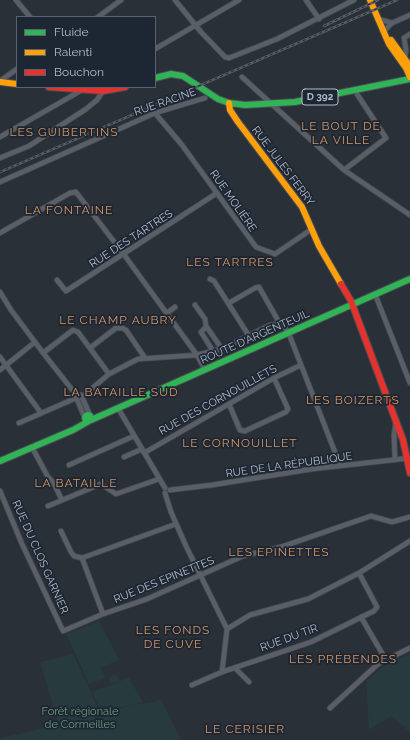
<!DOCTYPE html>
<meta charset="utf-8">
<style>
body{margin:0}
#map{position:relative;width:410px;height:740px;overflow:hidden;background:#2a3038;font-family:Raleway,sans-serif}
canvas{display:block}
.legend{position:absolute;left:16px;top:16px;width:140px;height:72px;box-sizing:border-box;background:#1d2633;border:1px solid #59626f;margin:0;padding:5px 7px;list-style:none;font-size:12px;color:#b4bcc9}
.legend li{display:flex;align-items:center;gap:8px;height:20px}
.legend b{width:20px;border:1px solid #59626f}
</style>
<div id="map">
<canvas width="410" height="740"></canvas>
<ul class="legend">
<li><b style="height:5px;background:#30b455"></b>Fluide</li>
<li><b style="height:5px;background:#ff9f0a"></b>Ralenti</li>
<li><b style="height:5px;background:#e5322d"></b>Bouchon</li>
</ul>
</div>
<script>
const g = document.querySelector('canvas').getContext('2d');
g.lineJoin = 'round';
function paint(path, color) {
  g.fillStyle = color;
  g.fill(path, 'evenodd');
}
function toPath(rows) {
  const path = new Path2D();
  for (const r of rows) {
    if (r.length === 3) {
      path.moveTo(r[0] + r[2], r[1]);
      path.arc(r[0], r[1], r[2], 0, 2 * Math.PI);
      continue;
    }
    path.moveTo(r[0], r[1]);
    for (let i = 2; i < r.length; i += 2) path.lineTo(r[i], r[i + 1]);
  }
  return path;
}
function strokePath(path, color, width, dash) {
  g.strokeStyle = color;
  g.lineWidth = width;
  g.lineCap = dash ? 'butt' : 'round';
  g.setLineDash(dash || []);
  g.stroke(path);
}
function drawText(font, color, halo, rows, align = 'center') {
  g.font = font + ' Raleway,sans-serif';
  g.lineWidth = 3.5;
  g.setLineDash([]);
  g.textBaseline = 'middle';
  g.strokeStyle = halo;
  g.fillStyle = color;
  for (const [text, x, y, turn = 0] of rows) {
    g.save();
    g.translate(x, y);
    g.rotate((+turn || 0) * Math.PI / 180);
    g.textAlign = isNaN(turn) ? turn : align;
    if (halo) g.strokeText(text, 0, 0);
    g.fillText(text, 0, 0);
    g.restore();
  }
}
paint(toPath([
 [99,621,119,660,100,668,105,678,89,684,66,634],
 [73,654,97,706,117,710,131,705,155,702,158,699,161,699,181,740,0,740,0,738,59,725,40,662],
 [410,654,410,732,392,716,369,730,366,681,387,663],
 [116,674,120,681,129,678,143,702,116,709,98,705,92,692,119,682,111,684,108,678]
]), '#273a3e');
const street = toPath([
 [16,0,30,17],
 [175,0,201,32,225,57,229,58,277,39,354,0],
 [306,0,319,19],
 [98,17,121,0],
 [378,19,392,23],
 [384,31,392,23,410,15],
 [155,49,239,0],
 [405,58,406,50,404,38,410,34],
 [242,77,344,170,410,215],
 [0,81,17,69],
 [155,113,182,145,256,247,275,254,312,229],
 [0,137,82,90],
 [0,158,29,146,86,109,97,100,103,91,101,87],
 [344,170,386,138,357,94],
 [0,182,155,113,205,98],
 [0,233,70,193,76,192,125,256,197,355,205,370],
 [210,279,214,281,249,336],
 [57,280,66,291,217,193],
 [0,292,11,310,44,354,77,396,81,395,82,397,90,415],
 [375,294,410,383],
 [229,303,255,288,259,287,280,324],
 [195,305,205,319,206,326,222,349],
 [167,313,175,307],
 [204,329,201,332,213,351],
 [90,348,116,328,122,328,126,330,145,358],
 [43,353,73,330,78,332,109,374],
 [0,357,41,413],
 [0,370,35,342],
 [76,397,84,416,86,416],
 [82,397,109,374,138,359,197,355,222,349,270,325,280,324,285,327,289,334,340,465],
 [229,404,240,430,245,431,286,412,288,409,274,378],
 [118,408,165,488],
 [19,423,76,398],
 [34,451,48,477,53,482,62,500],
 [144,453,274,378,301,365],
 [124,457,142,449],
 [395,460,394,435,396,421],
 [69,465,134,436],
 [170,490,212,485,312,469,410,458],
 [0,491,22,544,63,631,103,614,147,599,243,556,281,547,371,516,392,522,410,517],
 [165,493,171,512,186,546,227,629],
 [48,506,101,484,116,494,159,479],
 [61,531,71,552,74,556,82,558],
 [103,614,82,558,176,524],
 [361,617,386,660],
 [227,629,250,615,308,599,359,573,410,541],
 [235,668,249,682],
 [222,672,227,629],
 [192,685,222,672,311,642,374,611,377,607,359,573],
 [330,708,378,664,410,648]
]);
const fast = toPath([
 [155,78,171,74,183,76,218,99,229,103,245,105,295,102,410,79],
 [88,418,3],
 [91,420,410,279],
 [0,461,73,430,89,421]
]);
const slow = toPath([
 [370,0,389,44,406,68,410,77],
 [391,40,410,66],
 [0,82,17,84],
 [229,103,230,110,238,122,302,207,319,246,341,284]
]);
const jam = toPath([
 [49,87,103,91,125,87],
 [341,284,351,301,403,440,410,473]
]);
strokePath(street, '#484c53', 6);
strokePath(fast, '#484c53', 8);
strokePath(slow, '#484c53', 8);
strokePath(jam, '#484c53', 8);
strokePath(street, '#5a5e66', 4.5);
strokePath(fast, '#30b455', 6);
strokePath(slow, '#ff9f0a', 6);
strokePath(jam, '#e5322d', 6);
const rail = toPath([
 [324,26,378,0],
 [0,172,397,0]
]);
strokePath(rail, '#595d64', 2.5);
strokePath(rail, '#1d2633', 1, [3]);
for (const [x, y, w] of [
 [320,97,36]
]) {
  const box = new Path2D();
  box.roundRect(x - w / 2, y - 8, w, 16, 3);
  g.fillStyle = '#1d2633';
  g.fill(box);
  strokePath(box, '#b4bcc9', 1);
}
drawText('bold 10px', '#b4bcc9', null, [
 ["D 392",320,97]
]);
drawText('11px', '#b4bcc9', '#1d2633', [
 ["RUE RACINE",165,102,-19],
 ["RUE JULES FERRY",283,166,53],
 ["RUE MOLIÈRE",233,201,55],
 ["RUE DES TARTRES",131,239,-33],
 ["ROUTE D'ARGENTEUIL",255,337,-24],
 ["RUE DES CORNOUILLETS",218,400,-29],
 ["RUE DE LA RÉPUBLIQUE",289,465,-8],
 ["RUE DU CLOS GARNIER",40,557,66],
 ["RUE DES EPINETTES",164,580,-22],
 ["RUE DU TIR",289,638,-20]
]);
drawText('11px', '#6b9a76', '#1d2633', [
 ["Forêt régionale",80,712],
 ["de Cormeilles",80,725]
]);
g.letterSpacing = '1px';
drawText('12px', '#d59563', '#1d2633', [
 ["LE BOUT DE",341,126],
 ["LA VILLE",341,140],
 ["LES GUIBERTINS",64,132],
 ["LA FONTAINE",69,210],
 ["LES TARTRES",230,262],
 ["LE CHAMP AUBRY",118,320],
 ["LA BATAILLE SUD",121,392],
 ["LES BOIZERTS",353,400],
 ["LE CORNOUILLET",240,443],
 ["LA BATAILLE",76,483],
 ["LES EPINETTES",279,552],
 ["LES FONDS",173,630],
 ["DE CUVE",173,644],
 ["LES PRÉBENDES",343,659],
 ["LE CERISIER",245,729]
]);
g.letterSpacing = '0px';
</script>
